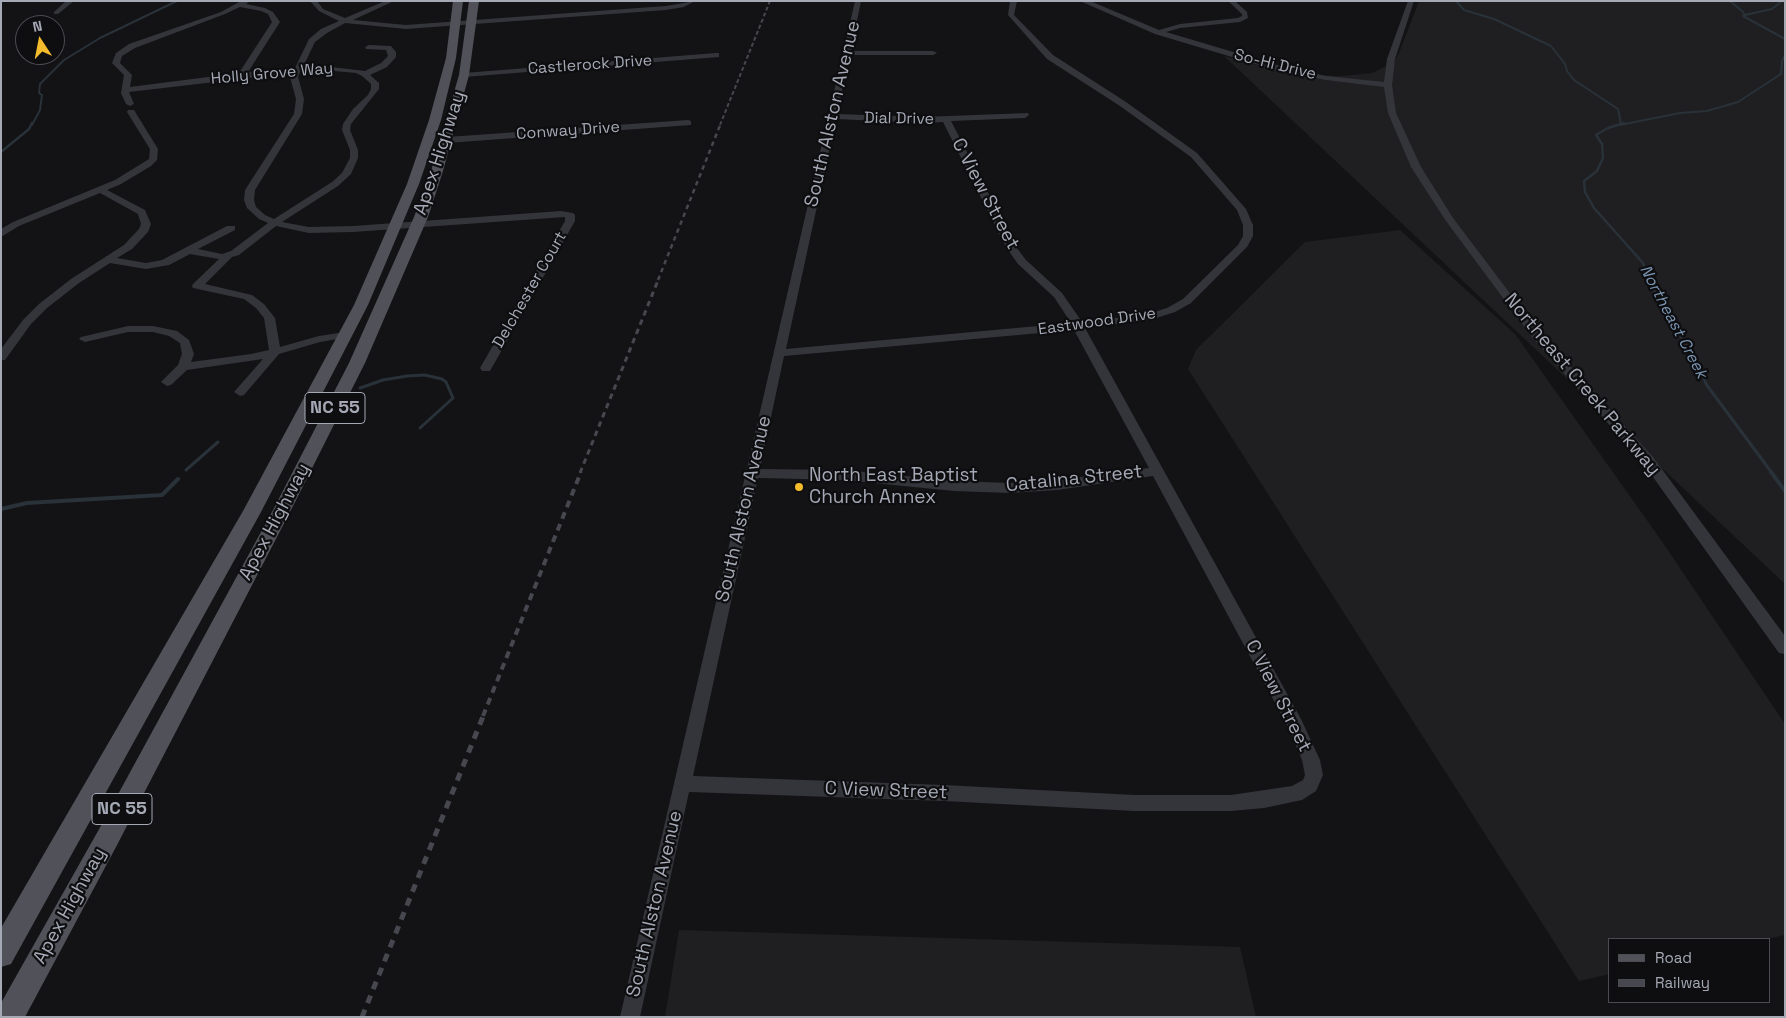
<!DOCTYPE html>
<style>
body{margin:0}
#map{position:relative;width:1786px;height:1018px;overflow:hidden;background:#131315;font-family:"Space Grotesk",sans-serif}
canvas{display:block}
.frame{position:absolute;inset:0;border:2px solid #a4a9b5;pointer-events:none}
.legend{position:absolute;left:1608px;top:938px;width:162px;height:65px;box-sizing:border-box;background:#0e0e10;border:1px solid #4a4c52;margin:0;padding:6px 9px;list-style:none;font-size:15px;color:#a4a9b5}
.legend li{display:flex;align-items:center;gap:10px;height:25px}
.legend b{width:25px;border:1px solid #4a4c52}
.north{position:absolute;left:15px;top:15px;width:50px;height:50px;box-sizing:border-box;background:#0e0e10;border:1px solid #4a4c52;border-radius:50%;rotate:349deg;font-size:14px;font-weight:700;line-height:20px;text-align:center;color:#a4a9b5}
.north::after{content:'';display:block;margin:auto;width:18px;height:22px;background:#f4bc2c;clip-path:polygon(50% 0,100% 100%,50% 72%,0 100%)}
</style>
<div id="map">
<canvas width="1786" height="1018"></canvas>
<div class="frame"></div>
<ul class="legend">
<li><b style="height:6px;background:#505159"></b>Road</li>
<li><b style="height:6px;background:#47484f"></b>Railway</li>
</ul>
<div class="north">N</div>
</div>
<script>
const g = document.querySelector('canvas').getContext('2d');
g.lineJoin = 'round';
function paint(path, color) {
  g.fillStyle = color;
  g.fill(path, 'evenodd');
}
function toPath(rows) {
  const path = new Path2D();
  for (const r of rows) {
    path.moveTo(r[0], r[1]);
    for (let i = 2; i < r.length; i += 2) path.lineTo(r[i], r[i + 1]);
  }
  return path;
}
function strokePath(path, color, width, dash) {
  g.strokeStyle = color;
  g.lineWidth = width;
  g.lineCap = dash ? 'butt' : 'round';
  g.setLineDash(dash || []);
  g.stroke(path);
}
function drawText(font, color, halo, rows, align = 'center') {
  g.font = font + ' "Space Grotesk",sans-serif';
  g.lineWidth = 4.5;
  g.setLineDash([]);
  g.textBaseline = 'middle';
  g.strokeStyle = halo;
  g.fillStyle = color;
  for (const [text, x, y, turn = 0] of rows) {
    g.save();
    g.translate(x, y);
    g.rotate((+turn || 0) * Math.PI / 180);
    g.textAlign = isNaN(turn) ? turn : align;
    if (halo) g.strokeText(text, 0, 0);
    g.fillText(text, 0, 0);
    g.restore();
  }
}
paint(toPath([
 [1419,1,1785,1,1785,584,1224,56,1268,68,1303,75,1341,76,1372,73,1394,62,1399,53],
 [1400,230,1515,334,1661,540,1785,724,1785,935,1767,939,1610,939,1610,974,1579,981,1188,369,1196,350,1305,242],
 [679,930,1240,947,1256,1017,665,1017]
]), '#1f1f22');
strokePath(toPath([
 [1456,1,1464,10,1494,19,1551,46,1565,64,1567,71,1574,80,1618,109,1621,124],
 [1730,1,1742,11,1745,15,1743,16,1785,39],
 [1745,15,1772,9,1782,1],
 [32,125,40,110,42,95,39,93,40,84,64,60,100,38,177,1],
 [1620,125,1680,113,1707,111,1738,102,1781,74,1782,61,1785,55]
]), '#293139', 2);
strokePath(toPath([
 [1624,123,1608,128,1596,135,1602,144,1603,158,1597,171,1584,181,1585,192,1594,208,1643,263,1649,280],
 [1,152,29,129,32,123]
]), '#293139', 2.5);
strokePath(toPath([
 [1648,278,1652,288,1662,300,1663,307,1702,371,1706,384,1772,473],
 [360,388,383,380,407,376,425,375,442,379,446,382,453,398,420,428],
 [186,470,218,442]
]), '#293139', 3);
strokePath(toPath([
 [1771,472,1785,491],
 [1,509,27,503,162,495,178,479]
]), '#293139', 4);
paint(toPath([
 [66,1,74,1,58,14,54,14,54,12,66,1],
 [241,1,250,1,246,4,265,8,273,12,280,22,248,72,295,68,309,39,321,29,339,21,319,11,310,1,317,1,323,9,345,18,385,1,394,1,353,20,406,25,666,6,695,1,684,7,666,10,406,29,345,23,327,33,315,42,303,67,323,66,365,71,381,63,388,56,386,50,366,49,365,47,369,45,391,46,396,52,396,57,387,67,370,75,379,83,379,89,351,124,350,130,358,150,358,158,351,174,338,186,282,222,309,227,353,226,561,211,573,213,575,215,575,221,490,371,482,371,480,368,565,221,565,217,353,232,309,233,276,226,239,255,232,257,205,284,252,295,264,304,275,318,280,347,319,336,345,332,351,335,349,337,320,342,279,354,244,395,240,396,234,392,263,359,187,370,171,385,167,386,161,382,178,365,182,354,180,343,169,336,153,332,128,332,85,342,79,339,81,337,128,326,153,326,177,331,189,340,194,354,191,362,251,354,269,350,264,318,256,308,244,299,193,288,192,286,193,284,219,259,190,254,169,265,146,269,110,263,79,283,47,308,31,324,5,360,1,360,1,349,23,320,39,304,71,279,124,245,139,229,141,224,138,214,100,193,19,226,1,237,1,229,13,222,115,180,149,159,150,149,127,112,128,110,134,110,158,149,157,160,151,166,121,184,107,190,145,210,151,224,148,232,132,249,117,258,146,263,162,260,227,226,235,226,235,230,198,249,222,254,231,251,268,223,259,219,247,208,244,200,245,190,294,114,296,99,290,77,292,73,129,92,134,104,130,106,126,104,121,93,124,75,112,63,116,53,129,44,221,12,241,1],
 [240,7,261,11,268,14,272,22,239,73,130,87,132,75,120,63,122,56,135,48,225,14,240,7],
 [323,70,356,73,362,76,371,84,371,89,368,95,353,109,343,124,342,130,350,150,350,158,342,173,332,182,274,219,265,215,256,207,254,200,255,190,302,114,304,99,298,77,300,72,323,70],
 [855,1,861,1,851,51,933,51,937,53,933,55,850,55,837,114,923,117,1028,113,1029,115,1025,118,951,121,1016,247,1026,260,1062,293,1082,322,1148,314,1167,308,1183,299,1238,245,1243,236,1243,225,1237,210,1191,157,1120,106,1047,59,1008,15,1010,1,1017,1,1014,15,1053,55,1126,102,1197,153,1246,209,1253,225,1253,236,1247,247,1191,303,1175,312,1150,320,1085,328,1301,719,1320,760,1323,775,1316,791,1302,800,1264,808,1231,811,1134,811,944,801,689,792,640,1017,620,1017,855,1],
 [836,119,923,123,943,122,1006,247,1018,264,1054,297,1071,323,786,349,836,119],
 [1074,330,1149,468,1057,480,1010,483,954,481,844,470,760,469,784,356,1074,330],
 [1153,476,1288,727,1302,760,1305,775,1303,780,1292,786,1231,795,1134,795,944,785,693,776,758,478,844,480,954,491,1010,493,1057,490,1153,476],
 [1080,1,1090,1,1159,30,1180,24,1238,18,1242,16,1242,14,1228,1,1235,1,1247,12,1248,18,1240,22,1180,28,1166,32,1277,65,1326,76,1384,82,1387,59,1408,1,1414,1,1395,59,1392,85,1396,113,1421,167,1453,218,1540,333,1653,457,1785,636,1785,654,1779,653,1643,463,1532,337,1446,221,1411,167,1388,113,1384,87,1326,80,1272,69,1155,34,1080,1],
 [716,53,719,53,719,57,464,77,460,75,464,73,716,53],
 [688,120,691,121,691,125,447,143,443,140,447,137,688,120]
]), '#34353a');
paint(toPath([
 [453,1,463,1,456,58,441,120,419,184,368,305,261,512,11,964,1,967,1,928,243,511,354,305,407,184,429,120,446,58,453,1],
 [469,1,479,1,469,75,443,171,428,217,365,363,291,510,116,847,25,1017,1,1017,1,1003,98,831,273,510,349,363,414,217,431,171,459,75,469,1]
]), '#505159');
strokePath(toPath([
 [720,125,770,1]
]), '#47484f', 2, [4, 2.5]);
strokePath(toPath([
 [658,280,721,123]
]), '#47484f', 2.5, [4.5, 4]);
strokePath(toPath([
 [580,473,659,278]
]), '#47484f', 3, [5.5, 4.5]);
strokePath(toPath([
 [483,716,581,472]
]), '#47484f', 4, [7, 5.5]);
strokePath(toPath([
 [362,1017,484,714]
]), '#47484f', 5, [8, 7]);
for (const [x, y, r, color] of [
 [799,487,5,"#f4bc2c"]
]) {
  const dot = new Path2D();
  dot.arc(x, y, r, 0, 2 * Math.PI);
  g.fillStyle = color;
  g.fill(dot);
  strokePath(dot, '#0e0e10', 2);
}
drawText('16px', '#a4a9b5', '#0e0e10', [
 ["Castlerock Drive",590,65,-4],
 ["So-Hi Drive",1275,65,14],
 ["Holly Grove Way",272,74,-5],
 ["Dial Drive",899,119,1],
 ["Conway Drive",568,131,-4],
 ["Delchester Court",530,290,-60],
 ["Eastwood Drive",1097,322,-8]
]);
drawText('italic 16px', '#7a94b1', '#0e0e10', [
 ["Northeast Creek",1673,322,62]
]);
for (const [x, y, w] of [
 [335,408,60],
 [122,809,60]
]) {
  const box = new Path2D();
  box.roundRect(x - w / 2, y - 15.5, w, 31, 4);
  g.fillStyle = '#0e0e10';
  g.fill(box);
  strokePath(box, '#a4a9b5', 1);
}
drawText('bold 18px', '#a4a9b5', null, [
 ["NC 55",335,408],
 ["NC 55",122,809]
]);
drawText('19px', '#a4a9b5', '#0e0e10', [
 ["South Alston Avenue",833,114,-77],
 ["Apex Highway",440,153,-72],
 ["C View Street",985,194,62],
 ["Northeast Creek Parkway",1582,385,50],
 ["Catalina Street",1074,479,-6],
 ["South Alston Avenue",744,509,-77],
 ["Apex Highway",275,522,-62],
 ["C View Street",1278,696,63],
 ["C View Street",886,791,2],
 ["South Alston Avenue",655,904,-77],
 ["Apex Highway",70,906,-61]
]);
drawText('19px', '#a4a9b5', '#0e0e10', [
 ["North East Baptist",809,476],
 ["Church Annex",809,498]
], 'left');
</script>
